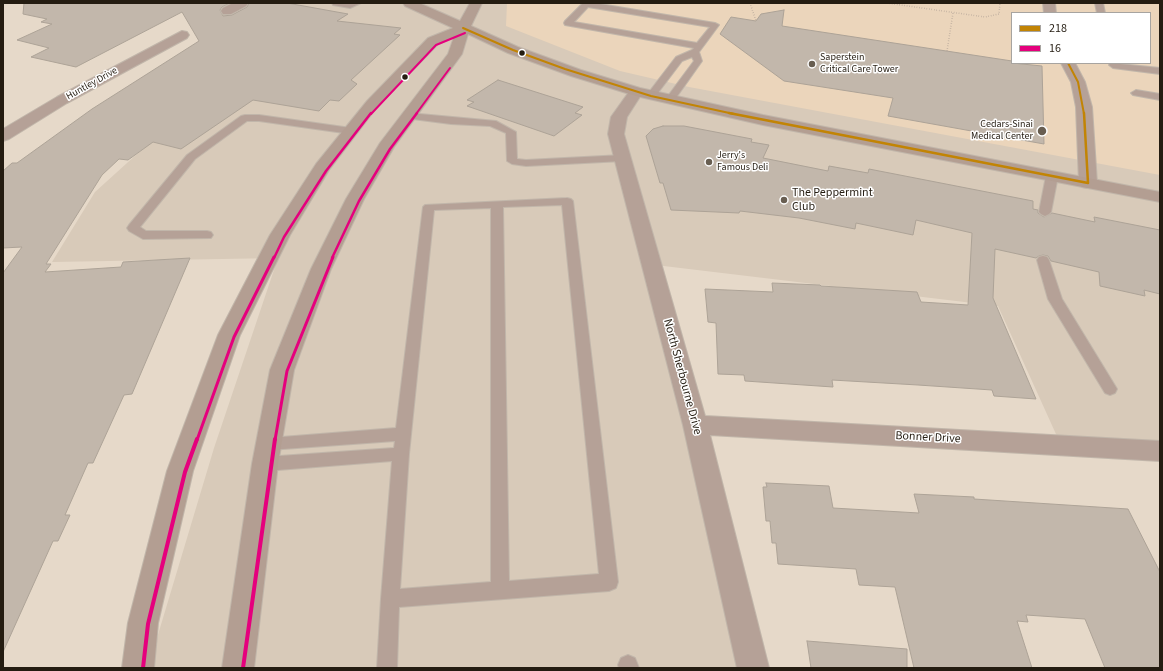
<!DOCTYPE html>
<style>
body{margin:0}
#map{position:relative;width:1163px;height:671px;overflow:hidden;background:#e6d9c9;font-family:"Source Sans 3",sans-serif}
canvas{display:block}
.frame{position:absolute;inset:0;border:4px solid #241c11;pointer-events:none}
.legend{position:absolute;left:1011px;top:12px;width:140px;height:52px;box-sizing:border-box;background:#fff;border:1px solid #a7a4a0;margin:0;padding:5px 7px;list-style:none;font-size:12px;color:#241c11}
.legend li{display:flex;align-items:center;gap:8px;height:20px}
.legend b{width:20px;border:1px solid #a7a4a0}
</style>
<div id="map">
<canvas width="1163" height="671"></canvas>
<div class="frame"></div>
<ul class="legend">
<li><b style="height:5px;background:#c28404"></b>218</li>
<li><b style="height:5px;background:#e5007d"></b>16</li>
</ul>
</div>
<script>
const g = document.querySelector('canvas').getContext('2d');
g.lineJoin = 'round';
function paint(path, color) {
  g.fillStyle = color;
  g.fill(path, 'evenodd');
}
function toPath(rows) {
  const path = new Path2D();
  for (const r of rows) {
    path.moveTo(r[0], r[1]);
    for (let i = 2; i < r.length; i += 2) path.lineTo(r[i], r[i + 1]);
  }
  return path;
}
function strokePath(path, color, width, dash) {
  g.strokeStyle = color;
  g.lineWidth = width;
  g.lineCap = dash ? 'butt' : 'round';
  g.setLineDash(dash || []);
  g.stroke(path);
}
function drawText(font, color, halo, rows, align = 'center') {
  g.font = font + ' "Source Sans 3",sans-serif';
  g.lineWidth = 3;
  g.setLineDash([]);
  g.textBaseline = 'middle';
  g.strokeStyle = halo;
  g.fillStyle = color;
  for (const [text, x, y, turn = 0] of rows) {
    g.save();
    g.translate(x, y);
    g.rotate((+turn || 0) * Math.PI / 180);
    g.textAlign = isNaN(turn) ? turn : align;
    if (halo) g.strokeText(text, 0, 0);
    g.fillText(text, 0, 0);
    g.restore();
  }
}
paint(toPath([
 [240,3,1160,3,1160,459,1065,454,998,306,647,264,737,668,148,668,214,448,278,258,52,262,95,192,148,144,209,21],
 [1012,13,1150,13,1150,63,1012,63]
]), '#d8cab9');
paint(toPath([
 [507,3,1160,3,1160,175,689,87,620,71,506,26],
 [1012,13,1150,13,1150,63,1012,63]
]), '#ebd5bb');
const building = toPath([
 [24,3,230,3,222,7,220,10,223,16,232,15,247,7,249,3,287,3,348,14,337,21,401,28,394,34,400,35,351,80,357,84,339,101,330,100,319,111,253,100,181,149,153,142,128,160,119,159,102,175,46,264,51,264,45,272,121,267,123,262,190,258,132,394,124,395,93,463,88,463,65,515,70,515,58,541,53,541,3,652,3,273,22,247,3,248,3,171,12,163,17,163,92,109,199,41,182,12,76,67,31,57,49,48,17,40,52,24,41,22,47,19,23,14,24,3],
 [784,10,782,26,1012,61,1012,63,1042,66,1044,144,888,116,893,98,784,81,720,34,731,17,756,21,761,14,784,10],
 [498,80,583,107,575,113,582,115,554,136,467,106,474,102,467,100,498,80],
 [663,126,684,126,752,139,751,142,769,145,763,158,828,171,829,166,868,173,869,169,1033,201,1033,209,1038,210,1038,213,1044,217,1052,213,1095,222,1094,217,1160,230,1160,294,1144,290,1145,296,1100,286,1099,272,1051,261,1048,256,1043,255,1039,256,1036,258,995,249,993,298,1036,399,994,396,992,390,918,385,832,380,833,387,745,381,744,375,718,374,716,323,708,322,705,289,773,292,772,283,820,285,821,286,917,292,921,302,968,305,972,233,916,220,913,235,856,223,855,229,799,218,740,211,739,213,671,210,663,183,660,183,646,136,653,129,663,126],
 [766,483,829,486,833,508,919,513,914,494,974,497,974,499,1128,509,1160,572,1160,668,1105,668,1085,619,1026,615,1028,622,1017,621,1032,668,914,668,895,587,859,585,856,569,778,564,776,543,772,543,770,521,766,521,763,487,767,487,766,483],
 [807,641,907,649,907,668,811,668,807,641]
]);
paint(building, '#c2b7ab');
strokePath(building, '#ada397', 1);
const lane = toPath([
 [332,3,361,3,350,8,333,5,332,3],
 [583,3,594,3,715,23,719,25,699,52,702,61,673,102,670,103,665,100,694,61,692,57,682,61,654,98,648,98,646,96,676,57,692,50,694,48,565,25,564,23,565,21,583,3],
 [588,7,710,27,697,43,574,22,588,7],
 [1095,3,1103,3,1105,13,1097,13,1095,3],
 [1110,63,1160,68,1160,74,1113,68,1109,65,1110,63],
 [1136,90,1160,94,1160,100,1133,95,1131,93,1136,90],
 [409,113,496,121,516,132,517,159,526,160,623,155,628,158,623,161,526,166,512,164,507,161,506,133,490,126,451,124,405,118,404,116,409,113],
 [245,115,259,115,351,128,356,131,351,134,259,121,247,121,195,159,140,227,146,231,207,231,211,232,213,235,211,238,143,239,129,231,127,228,129,225,187,155,241,116,245,115],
 [1052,173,1058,176,1051,212,1049,214,1045,216,1041,214,1039,212,1046,176,1052,173],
 [567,198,571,199,573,201,618,582,616,588,609,591,399,607,397,668,377,668,381,599,392,461,265,471,259,469,257,464,259,459,265,457,394,448,395,441,269,450,263,448,261,444,263,440,269,438,396,428,423,207,425,205,567,198],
 [562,205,599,574,509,581,503,207,562,205],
 [491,208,491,582,400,589,409,454,434,210,491,208],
 [1043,256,1047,257,1049,260,1062,299,1117,389,1115,393,1110,395,1105,393,1048,299,1037,260,1039,257,1043,256],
 [628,655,635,658,639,668,619,668,618,665,621,658,628,655]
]);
const street = toPath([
 [233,3,248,3,246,6,231,14,223,14,221,11,223,8,233,3],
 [1043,3,1055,3,1056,13,1044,13,1043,3],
 [182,31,187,32,189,35,187,38,67,103,9,139,3,141,3,129,57,97,182,31],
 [1061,63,1075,63,1085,82,1092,107,1097,183,1094,187,1088,188,1082,187,1079,183,1076,107,1071,82,1061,63],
 [636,88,641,89,643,92,627,117,624,134,705,416,1160,441,1160,461,710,435,769,668,737,668,683,425,608,134,611,117,631,89,636,88]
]);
const secondary = toPath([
 [403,3,419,3,460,21,470,3,482,3,471,26,518,47,581,70,640,88,763,115,1160,192,1160,202,763,125,636,96,571,76,508,53,468,34,462,54,394,147,364,199,331,269,294,370,278,464,254,668,222,668,252,464,270,370,311,269,346,199,380,143,448,54,454,37,438,44,377,107,329,170,290,235,240,335,193,471,158,623,154,668,122,668,128,623,167,471,218,335,270,235,316,164,367,101,428,38,453,28,405,6,403,3]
]);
strokePath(lane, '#c1b6aa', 2);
strokePath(street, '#c1b6aa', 2);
strokePath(secondary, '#c1b6aa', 2);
strokePath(toPath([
 [750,3,756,21],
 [887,3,985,17,999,14,1000,3],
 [947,51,953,13]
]), '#aa9c92', 1.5, [0.5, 2]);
paint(lane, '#b5a197');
paint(street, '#b5a197');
paint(secondary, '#b39e92');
strokePath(toPath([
 [463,28,513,50,565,69,651,96,734,114],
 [1068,63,1078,82,1084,114]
]), '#c28404', 2);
strokePath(toPath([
 [729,113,1088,183],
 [1084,113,1088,183]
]), '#c28404', 2.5);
strokePath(toPath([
 [371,114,436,45,465,33],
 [416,114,450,68]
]), '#e5007d', 2);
strokePath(toPath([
 [274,258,284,237,326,171,371,113],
 [332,258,359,201,390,149,417,113]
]), '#e5007d', 2.5);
strokePath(toPath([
 [197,440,234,337,274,257],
 [275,440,287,371,333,257]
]), '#e5007d', 3);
strokePath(toPath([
 [143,668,148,624,185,472,197,439],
 [243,668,275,439]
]), '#e5007d', 4);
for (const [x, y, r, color] of [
 [522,53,3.5,"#241c11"],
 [812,64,4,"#685e51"],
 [405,77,3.5,"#241c11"],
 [1042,131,5,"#685e51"],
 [709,162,4,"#685e51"],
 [784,200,4,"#685e51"]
]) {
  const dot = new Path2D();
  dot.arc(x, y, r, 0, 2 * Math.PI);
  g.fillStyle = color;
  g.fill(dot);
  strokePath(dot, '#fff', 1.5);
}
drawText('10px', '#241c11', '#fff', [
 ["Saperstein",820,58],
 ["Critical Care Tower",820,70],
 ["Cedars-Sinai",1033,125,"right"],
 ["Medical Center",1033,137,"right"],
 ["Jerry's",717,156],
 ["Famous Deli",717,168]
], 'left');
drawText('10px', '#241c11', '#fff', [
 ["Huntley Drive",92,84,-29]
]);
drawText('12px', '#241c11', '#fff', [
 ["The Peppermint",792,193],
 ["Club",792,207]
], 'left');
drawText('12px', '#241c11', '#fff', [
 ["North Sherbourne Drive",682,377,75],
 ["Bonner Drive",928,438,3]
]);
</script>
